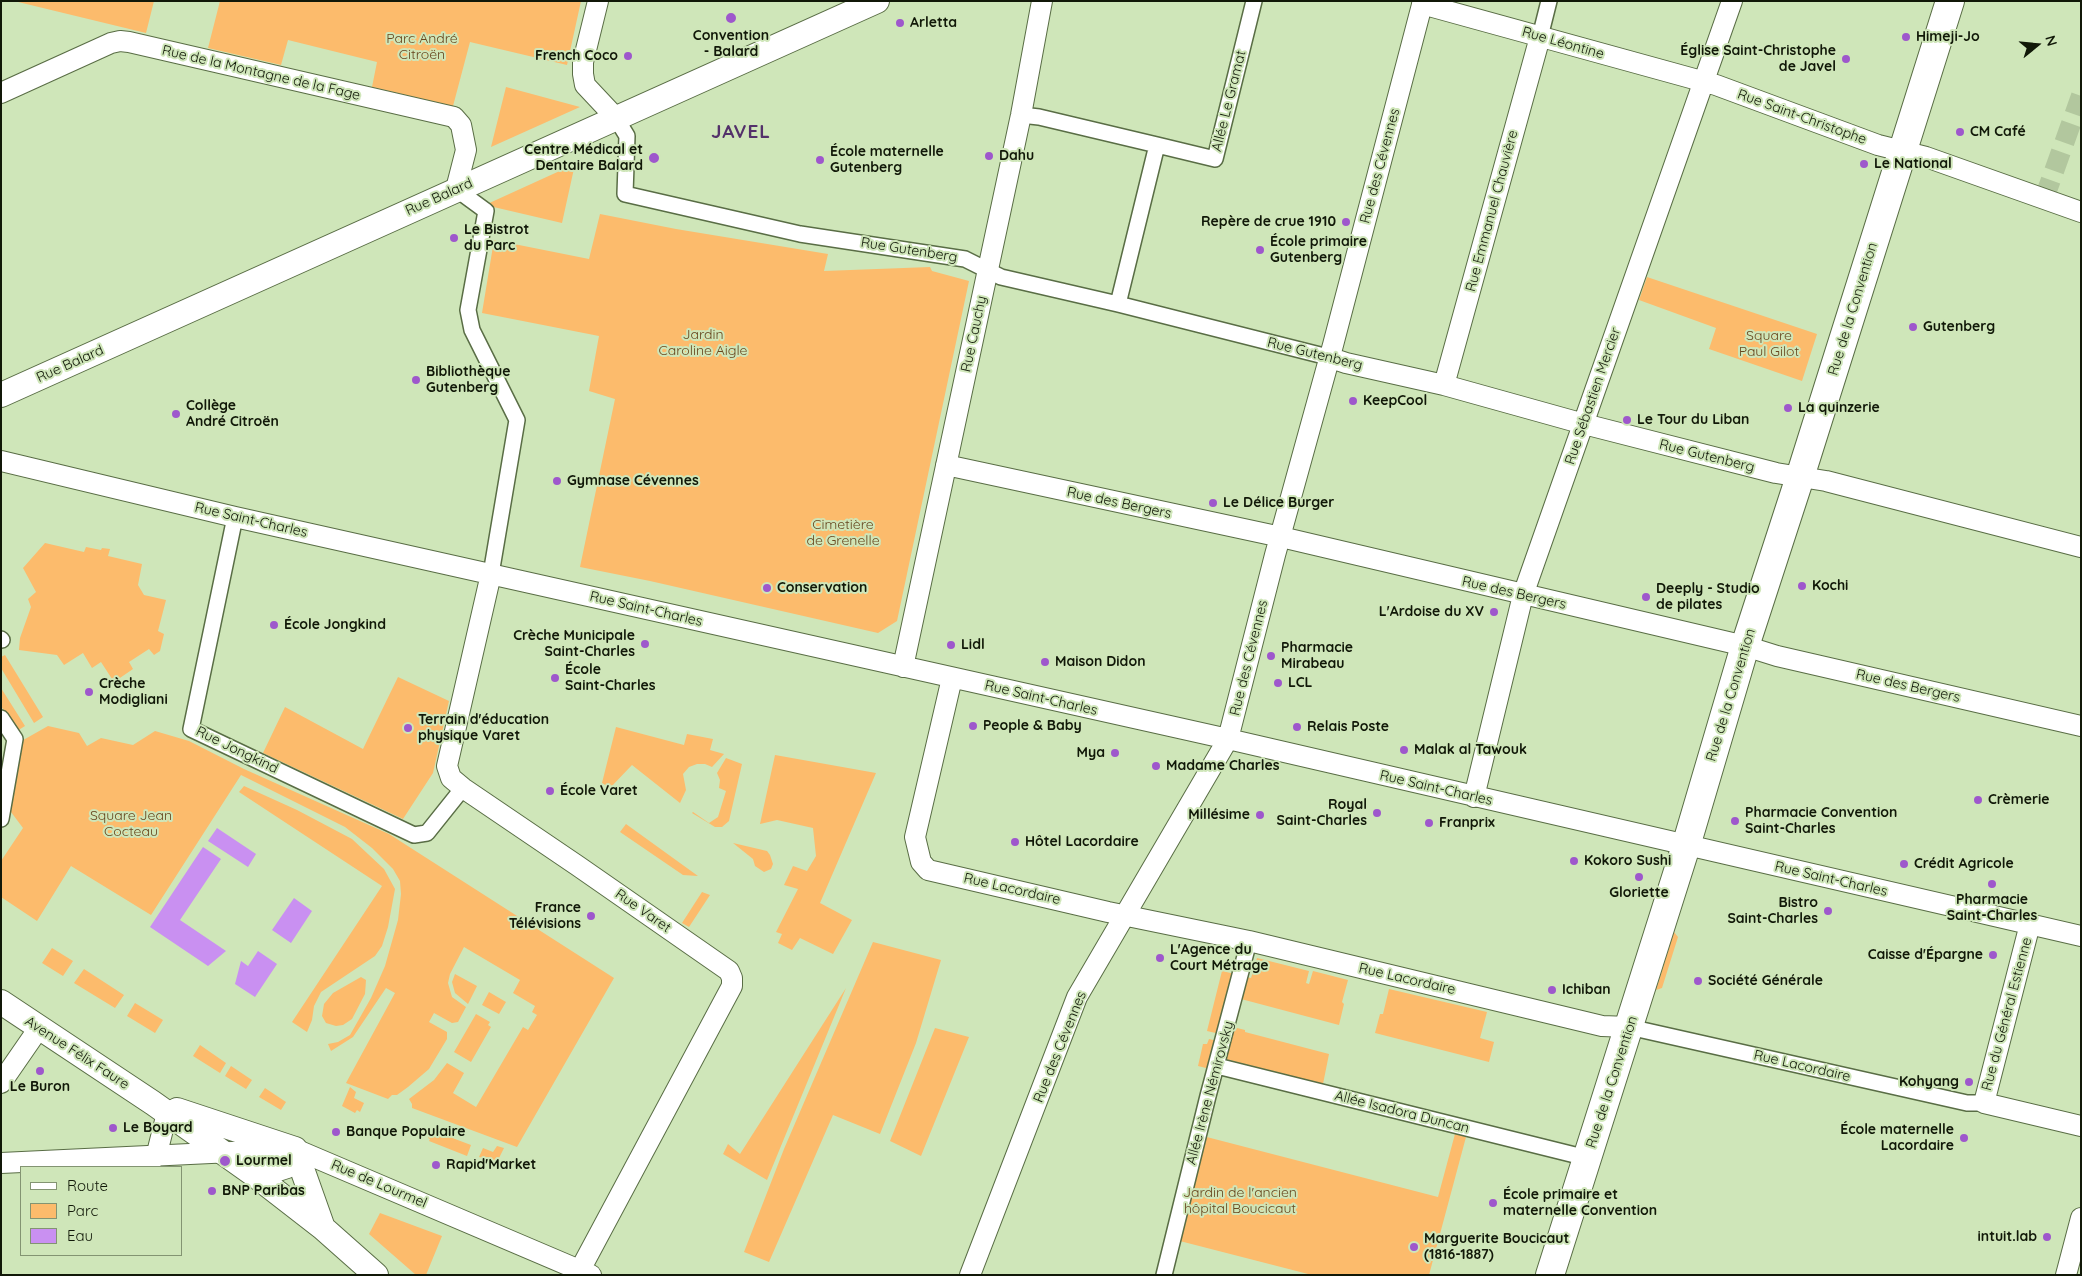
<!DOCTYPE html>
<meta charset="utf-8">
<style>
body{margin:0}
#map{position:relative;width:2082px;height:1276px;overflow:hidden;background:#cfe6b9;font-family:Quicksand,sans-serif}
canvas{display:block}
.frame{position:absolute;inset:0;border:2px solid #111808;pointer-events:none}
.legend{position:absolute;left:20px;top:1166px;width:162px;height:90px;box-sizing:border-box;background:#cfe6b9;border:1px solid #839472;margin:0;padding:6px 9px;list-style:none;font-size:15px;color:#111808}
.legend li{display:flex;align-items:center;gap:10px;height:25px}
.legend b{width:25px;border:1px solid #839472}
.north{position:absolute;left:2012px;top:20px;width:50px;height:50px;-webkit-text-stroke:4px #cfe6b9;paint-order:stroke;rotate:73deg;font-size:14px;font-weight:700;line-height:20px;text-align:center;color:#111808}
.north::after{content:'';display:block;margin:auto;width:18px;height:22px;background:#111808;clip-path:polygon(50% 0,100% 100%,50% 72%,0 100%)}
</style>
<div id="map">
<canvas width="2082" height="1276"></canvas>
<div class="frame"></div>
<ul class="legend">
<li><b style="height:6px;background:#fff"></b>Route</li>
<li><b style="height:14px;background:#fcbb6c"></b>Parc</li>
<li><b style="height:14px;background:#c990f1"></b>Eau</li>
</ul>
<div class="north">N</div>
</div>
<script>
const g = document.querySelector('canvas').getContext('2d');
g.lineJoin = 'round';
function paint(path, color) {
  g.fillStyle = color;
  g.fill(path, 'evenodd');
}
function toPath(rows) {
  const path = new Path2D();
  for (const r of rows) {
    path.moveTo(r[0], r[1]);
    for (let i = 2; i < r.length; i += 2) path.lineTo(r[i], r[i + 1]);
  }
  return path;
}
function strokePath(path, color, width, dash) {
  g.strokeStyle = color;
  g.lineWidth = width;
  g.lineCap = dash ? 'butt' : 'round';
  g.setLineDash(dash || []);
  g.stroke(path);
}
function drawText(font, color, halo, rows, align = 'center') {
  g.font = font + ' Quicksand,sans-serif';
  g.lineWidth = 4;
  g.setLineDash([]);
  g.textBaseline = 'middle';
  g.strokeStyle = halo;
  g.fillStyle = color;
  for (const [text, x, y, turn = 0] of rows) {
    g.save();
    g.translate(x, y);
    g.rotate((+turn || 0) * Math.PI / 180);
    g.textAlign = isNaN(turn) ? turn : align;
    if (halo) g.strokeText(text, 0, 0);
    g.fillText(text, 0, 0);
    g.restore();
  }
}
paint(toPath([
 [14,1,154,1,146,33],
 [220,1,581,1,567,65,470,42,453,106,372,87,377,62,288,40,281,65,208,48],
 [506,87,580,107,491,147],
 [575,164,562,223,485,205],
 [600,214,676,229,828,254,824,271,930,267,932,271,969,281,897,621,878,633,650,581,580,567,615,399,589,391,599,336,482,313,494,240,589,259],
 [1647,277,1817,334,1802,381,1709,349,1716,328,1639,300],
 [45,543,84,552,86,547,101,550,102,548,110,549,108,556,142,564,138,585,144,595,166,600,158,631,164,634,160,651,154,655,149,649,129,662,133,669,114,682,101,662,92,668,83,653,64,665,57,655,19,650,20,638,31,607,28,599,36,592,23,568],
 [5,655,43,717,34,723,1,668,1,657],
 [398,677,449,701,433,773,403,819,263,753,285,707,363,749],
 [1,688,25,726,17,731,1,706],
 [48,726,79,733,87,746,101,738,133,745,155,731,189,741,244,769,389,834,614,978,517,1147,412,1108,412,1104,409,1099,434,1080,447,1063,464,1073,453,1093,476,1107,523,1027,528,1030,537,1015,532,1012,535,1006,513,993,520,980,464,947,450,974,448,983,452,997,466,1007,458,1022,452,1023,434,1013,429,1022,447,1032,447,1039,429,1069,408,1087,397,1095,392,1095,388,1099,346,1083,395,993,386,988,353,1037,331,1051,328,1044,338,1042,350,1035,371,998,385,966,398,920,401,894,400,881,393,869,372,848,345,827,241,775,151,915,71,866,37,921,1,897,1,861,23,828,11,812,18,743],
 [616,727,684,745,687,734,713,739,710,750,724,754,712,767,705,764,697,764,689,767,683,774,686,790,680,803,632,765,610,788,602,783],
 [775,755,876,773,820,903,852,920,833,954,800,938,792,950,778,943,782,934,776,932,798,889,784,885,793,866,807,871,816,856,813,828,777,820,760,824],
 [726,758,742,764,729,821,722,827,715,827,692,813,693,812,709,823,718,817,726,791,719,788,720,780,717,773],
 [244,786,297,810,352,839,384,869,395,889,388,927,382,946,375,956,321,992,314,1006,312,1020,307,1032,292,1022,382,886,239,792],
 [626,824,698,876,683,875,620,832],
 [733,843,767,851,770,855,773,864,771,869,764,872,755,866,753,859],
 [702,892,710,895,689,927,682,923],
 [1674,932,1678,937,1662,988,1656,990],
 [873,942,941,960,916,1043,880,1134,833,1115,769,1262,744,1252,784,1149],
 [52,948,73,961,63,976,42,963],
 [1257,958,1309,971,1306,983,1309,984,1313,971,1348,980,1342,1002,1344,1004,1339,1025,1241,999,1246,977,1251,978],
 [84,969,124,995,115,1008,74,983],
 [1222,971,1235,974,1220,1034,1207,1031],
 [455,974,477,986,468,1004,455,993,452,982],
 [361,977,366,980,365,994,352,1019,343,1025,336,1026,326,1023,322,1016,324,1004,333,993],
 [846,988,767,1180,723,1154,728,1144,740,1154],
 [1389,989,1487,1012,1480,1038,1494,1042,1489,1062,1375,1033,1380,1014,1383,1014],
 [489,992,506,1002,499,1014,482,1005],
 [135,1003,163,1020,155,1033,127,1016],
 [476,1014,490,1022,488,1025,491,1027,471,1062,454,1052],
 [1233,1027,1245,1030,1245,1032,1329,1054,1323,1084,1225,1059],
 [935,1028,969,1037,921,1156,890,1141],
 [1209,1039,1217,1041,1210,1069,1198,1066,1203,1044,1207,1044],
 [200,1045,226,1063,220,1073,193,1056],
 [231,1066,252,1080,246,1089,225,1076],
 [350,1087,356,1092,354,1098,364,1103,360,1112,357,1110,355,1113,342,1106],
 [265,1088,286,1102,281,1110,259,1097],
 [431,1130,471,1145,467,1156,429,1141,430,1139,428,1138],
 [1455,1134,1466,1137,1429,1275,1312,1275,1172,1239,1199,1135,1438,1197],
 [497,1146,504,1148,495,1166,481,1161,483,1158,479,1157,483,1148,493,1152],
 [380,1213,442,1236,426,1275,416,1275,369,1234]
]), '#fcbb6c');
paint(toPath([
 [217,828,256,854,248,867,208,841],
 [203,847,221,859,180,920,226,951,208,966,150,927],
 [294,898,312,911,291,943,272,930],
 [258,951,277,964,255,997,235,984,241,961,248,966]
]), '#c990f1');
strokePath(toPath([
 [2044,199,2081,96]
]), '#b2c79e', 20, [20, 10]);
const pedestrian = toPath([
 [1540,37,1549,1],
 [1021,115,1039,117,1157,145],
 [616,118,627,136,625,194,800,234,965,259,1001,277,1118,304,1328,357],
 [456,189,486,211,468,310,472,330,517,420,491,574],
 [1118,304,1157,145,1215,159,1254,1],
 [235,517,191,729,414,835,427,833,463,788],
 [1,639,2,640],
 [1,718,15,739,1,819],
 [1629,1027,1967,1103,1984,1103],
 [1217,1066,1587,1158],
 [1164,1275,1208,1096,1249,941]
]);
const minor = toPath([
 [598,1,583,62,583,74,585,85,616,118],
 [1422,4,1716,85,1878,145,1926,157,2081,212],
 [1,93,111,43,120,41,129,42,454,117,461,125,466,150,456,189],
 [1328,357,1346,363,1444,385,1584,424,1776,473,1826,481,2081,547],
 [1444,385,1540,37],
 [1,461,235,517,1228,739,2081,936],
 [946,465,1281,537,1745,646,1777,656,2081,726],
 [491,574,447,766,451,778,463,788,578,866,729,971,732,978,732,986,580,1270],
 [903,667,1021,115,1042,1],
 [952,678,915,837,921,862,928,870,1108,912,1249,941,1602,1026,1629,1027],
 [1474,797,1523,595,1732,1],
 [2030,924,1984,1103,2081,1126],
 [1,1083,39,1028],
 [156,1157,167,1113],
 [1,1163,295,1149,591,1275],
 [970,1275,1077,997,1228,739,1275,555,1333,345,1423,1],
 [2066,1275,2081,1218]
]);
const tertiary = toPath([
 [1,395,877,1],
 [1,1002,153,1103,256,1176,323,1228,376,1275],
 [177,1110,295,1149],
 [295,1149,323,1228],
 [256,1176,287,1166,295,1149]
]);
const secondary = toPath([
 [1550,1275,1686,846,1745,646,1800,477,1950,1]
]);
strokePath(pedestrian, '#596d45', 18);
strokePath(minor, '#596d45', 22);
strokePath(tertiary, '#596d45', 26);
strokePath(secondary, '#596d45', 30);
strokePath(pedestrian, '#fff', 15);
strokePath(minor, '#fff', 20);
strokePath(tertiary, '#fff', 24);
strokePath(secondary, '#fff', 28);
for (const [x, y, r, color] of [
 [731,18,6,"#9e57cc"],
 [900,23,5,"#9e57cc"],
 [1906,37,5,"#9e57cc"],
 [628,56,5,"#9e57cc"],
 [1846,59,5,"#9e57cc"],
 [1960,132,5,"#9e57cc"],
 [989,156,5,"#9e57cc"],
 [654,158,6,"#9e57cc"],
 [820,160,5,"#9e57cc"],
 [1864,164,5,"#9e57cc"],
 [1346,222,5,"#9e57cc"],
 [454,238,5,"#9e57cc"],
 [1260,250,5,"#9e57cc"],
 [1913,327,5,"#9e57cc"],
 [416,380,5,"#9e57cc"],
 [1353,401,5,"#9e57cc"],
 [1788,408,5,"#9e57cc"],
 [176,414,5,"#9e57cc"],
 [1627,420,5,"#9e57cc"],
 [557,481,5,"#9e57cc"],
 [1213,503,5,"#9e57cc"],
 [1802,586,5,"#9e57cc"],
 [767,588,5,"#9e57cc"],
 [1646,597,5,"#9e57cc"],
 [1494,612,5,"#9e57cc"],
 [274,625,5,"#9e57cc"],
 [645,644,5,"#9e57cc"],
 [951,645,5,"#9e57cc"],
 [1271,656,5,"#9e57cc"],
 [1045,662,5,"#9e57cc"],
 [555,678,5,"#9e57cc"],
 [1278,683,5,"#9e57cc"],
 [89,692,5,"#9e57cc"],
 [973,726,5,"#9e57cc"],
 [1297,727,5,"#9e57cc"],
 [408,728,5,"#9e57cc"],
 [1404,750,5,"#9e57cc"],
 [1115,753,5,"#9e57cc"],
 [1156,766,5,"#9e57cc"],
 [550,791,5,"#9e57cc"],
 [1978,800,5,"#9e57cc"],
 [1377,813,5,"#9e57cc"],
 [1260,815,5,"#9e57cc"],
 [1735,821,5,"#9e57cc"],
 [1429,823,5,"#9e57cc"],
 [1015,842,5,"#9e57cc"],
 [1574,861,5,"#9e57cc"],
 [1904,864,5,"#9e57cc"],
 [1639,877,5,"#9e57cc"],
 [1992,884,5,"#9e57cc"],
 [1828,911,5,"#9e57cc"],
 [591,916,5,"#9e57cc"],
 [1993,955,5,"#9e57cc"],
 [1160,958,5,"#9e57cc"],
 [1698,981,5,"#9e57cc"],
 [1552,990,5,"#9e57cc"],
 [40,1071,5,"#9e57cc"],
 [1969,1082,5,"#9e57cc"],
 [113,1128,5,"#9e57cc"],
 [336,1132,5,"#9e57cc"],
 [1964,1138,5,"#9e57cc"],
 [225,1161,6,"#9e57cc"],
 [436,1165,5,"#9e57cc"],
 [212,1191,5,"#9e57cc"],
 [1493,1203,5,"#9e57cc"],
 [2047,1237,5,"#9e57cc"],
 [1414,1247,5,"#9e57cc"]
]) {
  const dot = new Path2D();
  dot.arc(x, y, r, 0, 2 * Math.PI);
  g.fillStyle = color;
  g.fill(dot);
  strokePath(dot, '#cfe6b9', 2);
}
drawText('bold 14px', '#111808', '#cfe6b9', [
 ["Arletta",910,23],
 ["Convention",731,36,"center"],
 ["- Balard",731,52,"center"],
 ["Himeji-Jo",1916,37],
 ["Église Saint-Christophe",1836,51,"right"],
 ["de Javel",1836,67,"right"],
 ["French Coco",618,56,"right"],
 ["CM Café",1970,132],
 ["Centre Médical et",643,150,"right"],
 ["Dentaire Balard",643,166,"right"],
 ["École maternelle",830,152],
 ["Gutenberg",830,168],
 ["Dahu",999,156],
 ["Le National",1874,164],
 ["Repère de crue 1910",1336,222,"right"],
 ["Le Bistrot",464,230],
 ["du Parc",464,246],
 ["École primaire",1270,242],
 ["Gutenberg",1270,258],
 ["Gutenberg",1923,327],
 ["Bibliothèque",426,372],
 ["Gutenberg",426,388],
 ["KeepCool",1363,401],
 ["Collège",186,406],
 ["André Citroën",186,422],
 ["La quinzerie",1798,408],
 ["Le Tour du Liban",1637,420],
 ["Gymnase Cévennes",567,481],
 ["Le Délice Burger",1223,503],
 ["Kochi",1812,586],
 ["Conservation",777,588],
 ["Deeply - Studio",1656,589],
 ["de pilates",1656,605],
 ["L'Ardoise du XV",1484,612,"right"],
 ["École Jongkind",284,625],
 ["Crèche Municipale",635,636,"right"],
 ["Saint-Charles",635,652,"right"],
 ["Lidl",961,645],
 ["Pharmacie",1281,648],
 ["Mirabeau",1281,664],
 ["Maison Didon",1055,662],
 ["École",565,670],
 ["Saint-Charles",565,686],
 ["LCL",1288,683],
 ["Crèche",99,684],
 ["Modigliani",99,700],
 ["Terrain d'éducation",418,720],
 ["physique Varet",418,736],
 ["People & Baby",983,726],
 ["Relais Poste",1307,727],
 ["Malak al Tawouk",1414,750],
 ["Mya",1105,753,"right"],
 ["Madame Charles",1166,766],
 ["École Varet",560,791],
 ["Crèmerie",1988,800],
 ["Royal",1367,805,"right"],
 ["Saint-Charles",1367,821,"right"],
 ["Pharmacie Convention",1745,813],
 ["Saint-Charles",1745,829],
 ["Millésime",1250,815,"right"],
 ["Franprix",1439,823],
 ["Hôtel Lacordaire",1025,842],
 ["Kokoro Sushi",1584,861],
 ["Crédit Agricole",1914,864],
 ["Gloriette",1639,893,"center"],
 ["Pharmacie",1992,900,"center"],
 ["Saint-Charles",1992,916,"center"],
 ["Bistro",1818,903,"right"],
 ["Saint-Charles",1818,919,"right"],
 ["France",581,908,"right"],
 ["Télévisions",581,924,"right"],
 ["L'Agence du",1170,950],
 ["Court Métrage",1170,966],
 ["Caisse d'Épargne",1983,955,"right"],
 ["Société Générale",1708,981],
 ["Ichiban",1562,990],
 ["Kohyang",1959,1082,"right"],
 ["Le Buron",40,1087,"center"],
 ["Le Boyard",123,1128],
 ["École maternelle",1954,1130,"right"],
 ["Lacordaire",1954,1146,"right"],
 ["Banque Populaire",346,1132],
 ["Lourmel",236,1161],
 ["Rapid'Market",446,1165],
 ["BNP Paribas",222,1191],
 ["École primaire et",1503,1195],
 ["maternelle Convention",1503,1211],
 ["intuit.lab",2037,1237,"right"],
 ["Marguerite Boucicaut",1424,1239],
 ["(1816-1887)",1424,1255]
], 'left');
drawText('14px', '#68471f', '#cfe6b9', [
 ["Parc André",422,39],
 ["Citroën",422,55],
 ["Jardin",703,335],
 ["Caroline Aigle",703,351],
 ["Square",1769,336],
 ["Paul Gilot",1769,352],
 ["Cimetière",843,525],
 ["de Grenelle",843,541],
 ["Square Jean",131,816],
 ["Cocteau",131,832],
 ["Jardin de l'ancien",1240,1193],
 ["hôpital Boucicaut",1240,1209]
]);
drawText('14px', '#111808', '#cfe6b9', [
 ["Rue Léontine",1563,43,16],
 ["Rue de la Montagne de la Fage",261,73,13],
 ["Allée Le Gramat",1229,101,-76],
 ["Rue Saint-Christophe",1802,117,20],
 ["Rue des Cévennes",1380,166,-75],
 ["Rue Balard",439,197,-24],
 ["Rue Emmanuel Chauvière",1492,211,-75],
 ["Rue Gutenberg",909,250,9],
 ["Rue de la Convention",1853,309,-73],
 ["Rue Cauchy",974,334,-78],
 ["Rue Gutenberg",1315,354,14],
 ["Rue Balard",70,364,-24],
 ["Rue Sébastien Mercier",1593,396,-71],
 ["Rue Gutenberg",1707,456,14],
 ["Rue des Bergers",1119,503,12],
 ["Rue Saint-Charles",251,520,13],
 ["Rue des Bergers",1514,593,13],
 ["Rue Saint-Charles",646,609,13],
 ["Rue des Cévennes",1249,658,-76],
 ["Rue des Bergers",1908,686,13],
 ["Rue de la Convention",1731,695,-73],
 ["Rue Saint-Charles",1041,698,13],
 ["Rue Jongkind",237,750,26],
 ["Rue Saint-Charles",1436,788,13],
 ["Rue Saint-Charles",1831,879,13],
 ["Rue Lacordaire",1012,889,13],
 ["Rue Varet",643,911,35],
 ["Rue Lacordaire",1407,979,13],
 ["Rue du Général Estienne",2007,1014,-75],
 ["Rue des Cévennes",1060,1047,-68],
 ["Avenue Félix Faure",77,1053,33],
 ["Rue Lacordaire",1802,1066,13],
 ["Rue de la Convention",1612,1082,-72],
 ["Allée Irène Némirovsky",1210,1093,-75],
 ["Allée Isadora Duncan",1402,1112,14],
 ["Rue de Lourmel",379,1184,23]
]);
g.letterSpacing = '1px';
drawText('bold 19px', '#53316a', '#cfe6b9', [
 ["JAVEL",741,132]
]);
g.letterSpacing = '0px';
</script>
